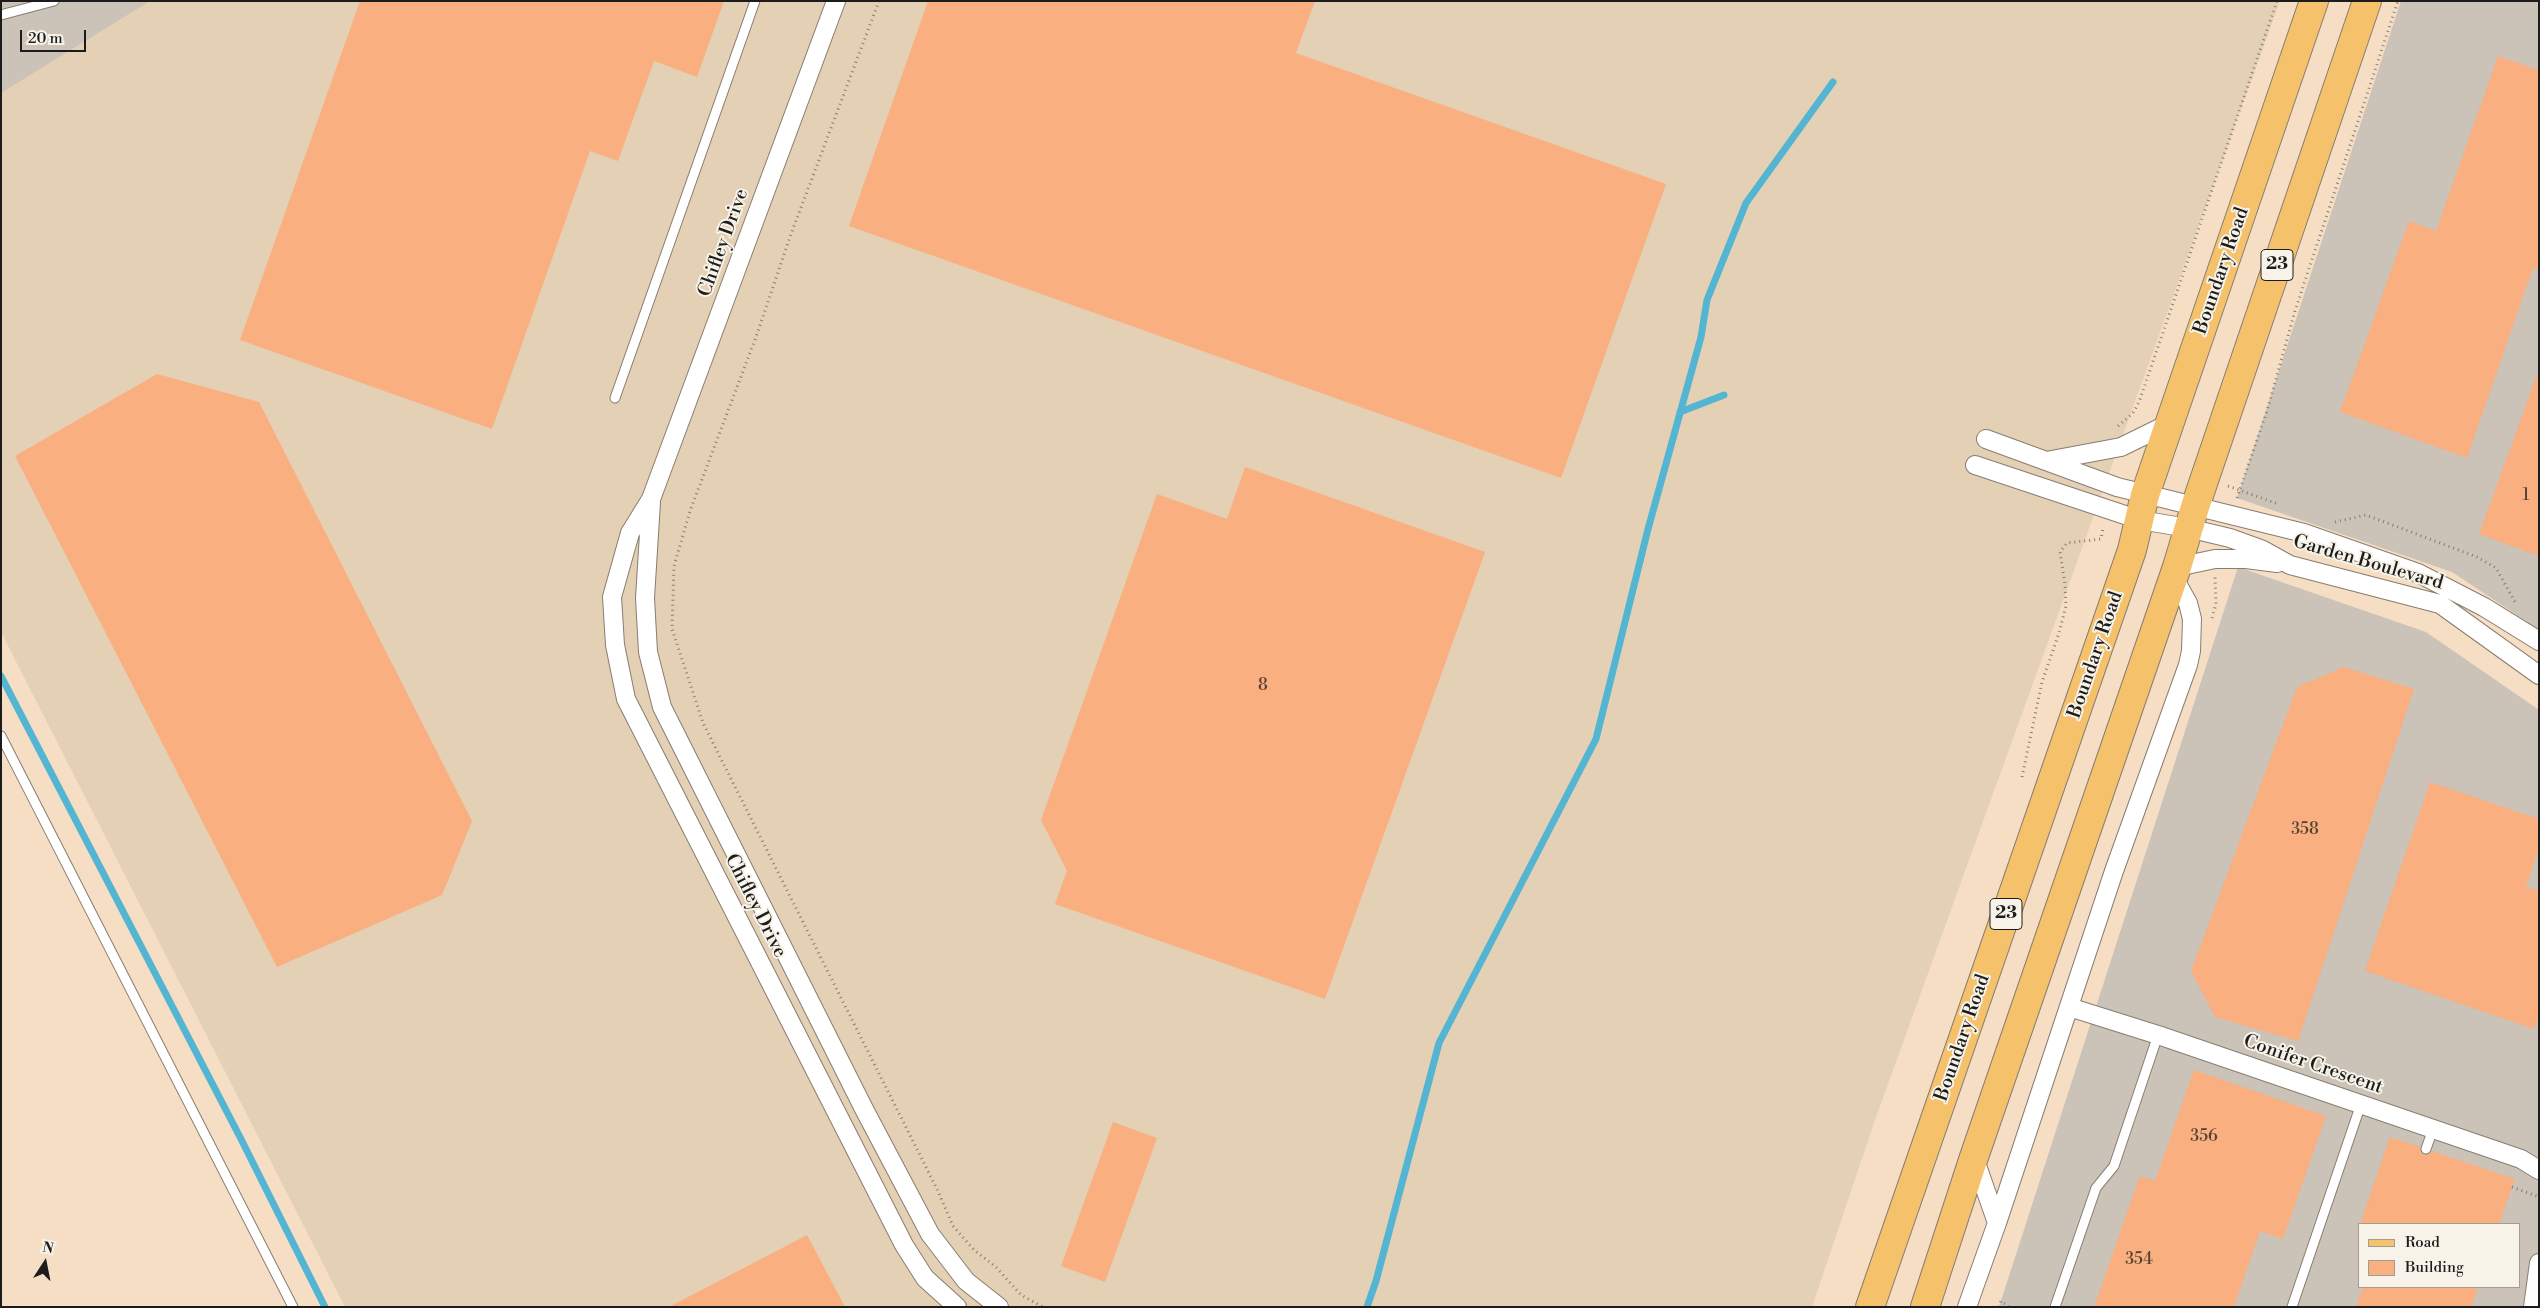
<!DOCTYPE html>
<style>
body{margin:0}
#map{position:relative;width:2540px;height:1308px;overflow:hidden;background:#f5dec4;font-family:"Libre Bodoni",serif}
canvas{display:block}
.frame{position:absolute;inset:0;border:2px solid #1c1c1c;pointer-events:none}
.legend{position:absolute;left:2358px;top:1223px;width:162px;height:65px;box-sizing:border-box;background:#f7f3e8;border:1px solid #9f9d96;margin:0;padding:6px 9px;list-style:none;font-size:15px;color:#1c1c1c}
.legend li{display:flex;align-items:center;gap:10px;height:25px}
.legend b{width:25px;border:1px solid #9f9d96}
.north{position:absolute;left:20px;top:1238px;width:50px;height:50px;-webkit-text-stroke:4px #f7f3e8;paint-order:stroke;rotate:11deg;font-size:14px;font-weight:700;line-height:20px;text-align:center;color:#1c1c1c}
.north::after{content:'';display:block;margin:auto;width:18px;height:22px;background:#1c1c1c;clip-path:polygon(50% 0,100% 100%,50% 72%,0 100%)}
.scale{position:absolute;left:20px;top:30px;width:66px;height:22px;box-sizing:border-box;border:2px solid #1c1c1c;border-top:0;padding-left:6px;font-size:15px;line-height:18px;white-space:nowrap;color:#1c1c1c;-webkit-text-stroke:4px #f7f3e8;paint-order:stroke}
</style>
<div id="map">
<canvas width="2540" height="1308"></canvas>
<div class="frame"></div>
<ul class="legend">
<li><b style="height:6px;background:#f5c16b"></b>Road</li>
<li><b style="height:14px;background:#f9af7f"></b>Building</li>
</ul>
<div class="north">N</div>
<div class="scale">20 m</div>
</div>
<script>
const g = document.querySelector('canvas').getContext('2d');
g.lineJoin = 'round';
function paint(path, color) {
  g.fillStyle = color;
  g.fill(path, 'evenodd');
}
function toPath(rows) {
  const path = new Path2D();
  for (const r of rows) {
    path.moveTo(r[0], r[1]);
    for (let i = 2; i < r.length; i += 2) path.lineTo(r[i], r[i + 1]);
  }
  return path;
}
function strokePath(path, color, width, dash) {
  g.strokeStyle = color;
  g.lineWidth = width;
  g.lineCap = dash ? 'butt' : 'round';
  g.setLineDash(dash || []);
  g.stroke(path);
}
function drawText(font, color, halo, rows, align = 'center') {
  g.font = font + ' "Libre Bodoni",serif';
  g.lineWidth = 4;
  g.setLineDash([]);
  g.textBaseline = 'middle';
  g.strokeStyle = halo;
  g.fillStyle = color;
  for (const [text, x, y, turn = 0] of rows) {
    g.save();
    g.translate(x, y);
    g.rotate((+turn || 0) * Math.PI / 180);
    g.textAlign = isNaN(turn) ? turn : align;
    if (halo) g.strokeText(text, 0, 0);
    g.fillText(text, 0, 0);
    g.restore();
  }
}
paint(toPath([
 [1,1,2280,1,1876,1117,1812,1307,345,1307,1,632]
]), '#e4d0b4');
paint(toPath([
 [1,1,150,1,1,93],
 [2401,1,2539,1,2539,630,2452,572,2237,498],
 [2238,567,2426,632,2539,710,2539,1307,1999,1307],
 [2359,1224,2519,1224,2519,1287,2359,1287]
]), '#cbc2b8');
strokePath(toPath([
 [1680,412,1724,395],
 [1,676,241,1139,325,1307],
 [1367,1307,1376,1281,1439,1043,1596,739,1648,529,1701,337,1707,300,1746,203,1833,82]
]), '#54b5d3', 7);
paint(toPath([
 [360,1,724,1,697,77,654,61,618,161,590,151,492,429,240,340],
 [928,1,1315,1,1296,53,1666,184,1561,478,849,226],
 [2498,56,2539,70,2539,270,2533,268,2467,458,2340,412,2409,221,2436,231],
 [157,374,259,402,472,821,442,895,277,967,15,456],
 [2537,375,2539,376,2539,556,2479,534],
 [1245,467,1485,552,1325,999,1055,904,1067,871,1041,820,1157,494,1227,519],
 [2344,667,2414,689,2298,1041,2215,1017,2191,971,2297,687],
 [2430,782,2539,819,2539,848,2526,887,2539,891,2539,1016,2534,1029,2365,971],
 [2194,1070,2326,1116,2283,1239,2260,1231,2234,1307,2094,1307,2140,1176,2155,1181],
 [1113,1122,1157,1138,1105,1282,1061,1266],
 [2390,1137,2420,1147,2421,1153,2424,1155,2432,1151,2515,1179,2499,1224,2360,1224],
 [807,1235,845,1307,669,1307],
 [2363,1287,2478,1287,2471,1307,2356,1307]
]), '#f9af7f');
const service = toPath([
 [1,15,54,1],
 [615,398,755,1],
 [1,736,293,1307],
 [2426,1149,2433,1129],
 [2055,1307,2096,1188,2114,1166,2158,1035],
 [2292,1307,2361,1104]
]);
const minor = toPath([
 [836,1,651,499,630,533,612,597,615,645,626,699,904,1245,925,1278,957,1307],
 [1986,439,2117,487,2304,533,2418,573,2484,607,2539,641],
 [2046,461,2121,447,2170,423],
 [1975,465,2140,520,2188,528,2230,538,2263,550,2290,565,2440,604,2539,675],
 [651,502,645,598,648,652,662,707,864,1109,930,1234,966,1281,999,1307],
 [2177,567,2215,559,2246,559,2277,563],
 [2069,1007,2158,1035,2521,1159,2539,1170],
 [1997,1223,2114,871,2188,665,2191,651,2192,619,2188,603,2173,576],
 [1967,1307,1997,1223,1974,1157],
 [2533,1307,2539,1263]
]);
const primary = toPath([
 [1870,1307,2132,550,2145,495,2314,1],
 [1925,1307,1974,1157,2177,567,2195,507,2367,1]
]);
strokePath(service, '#887d70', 11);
strokePath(minor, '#887d70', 20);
strokePath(primary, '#887d70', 30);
strokePath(toPath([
 [879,1,791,234,756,337,690,511,674,566,672,629,703,723,937,1189,953,1226,974,1250,996,1267,1021,1295,1043,1307],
 [2118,426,2133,413,2139,402,2277,1],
 [2228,486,2278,504],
 [2237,498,2267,411,2295,311,2398,1],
 [2335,522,2366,515,2477,557,2496,568,2515,602],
 [2212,618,2216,604,2215,577],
 [2022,777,2042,682,2059,633,2066,606,2065,584,2060,552,2067,543,2101,539,2103,528],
 [2512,1187,2539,1197],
 [1999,1307,2001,1301,2009,1307]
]), '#887d70', 3, [1, 4]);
strokePath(service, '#fff', 9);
strokePath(minor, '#fff', 18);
strokePath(primary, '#f5c16b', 28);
drawText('16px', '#534135', null, [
 ["1",2526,496],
 ["8",1263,686],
 ["358",2305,830],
 ["356",2204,1137],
 ["354",2139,1260]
]);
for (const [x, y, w] of [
 [2277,265,32],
 [2006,914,32]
]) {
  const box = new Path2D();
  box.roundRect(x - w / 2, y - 15.5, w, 31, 4);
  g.fillStyle = '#f7f3e8';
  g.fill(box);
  strokePath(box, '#1c1c1c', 1);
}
drawText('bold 18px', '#1c1c1c', null, [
 ["23",2277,265],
 ["23",2006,914]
]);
drawText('19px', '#1c1c1c', '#f7f3e8', [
 ["Chifley Drive",724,243,-70],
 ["Boundary Road",2222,271,-71],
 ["Garden Boulevard",2368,563,16],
 ["Boundary Road",2096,655,-71],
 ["Chifley Drive",755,906,63],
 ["Boundary Road",1963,1038,-71],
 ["Conifer Crescent",2313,1065,19]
]);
</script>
